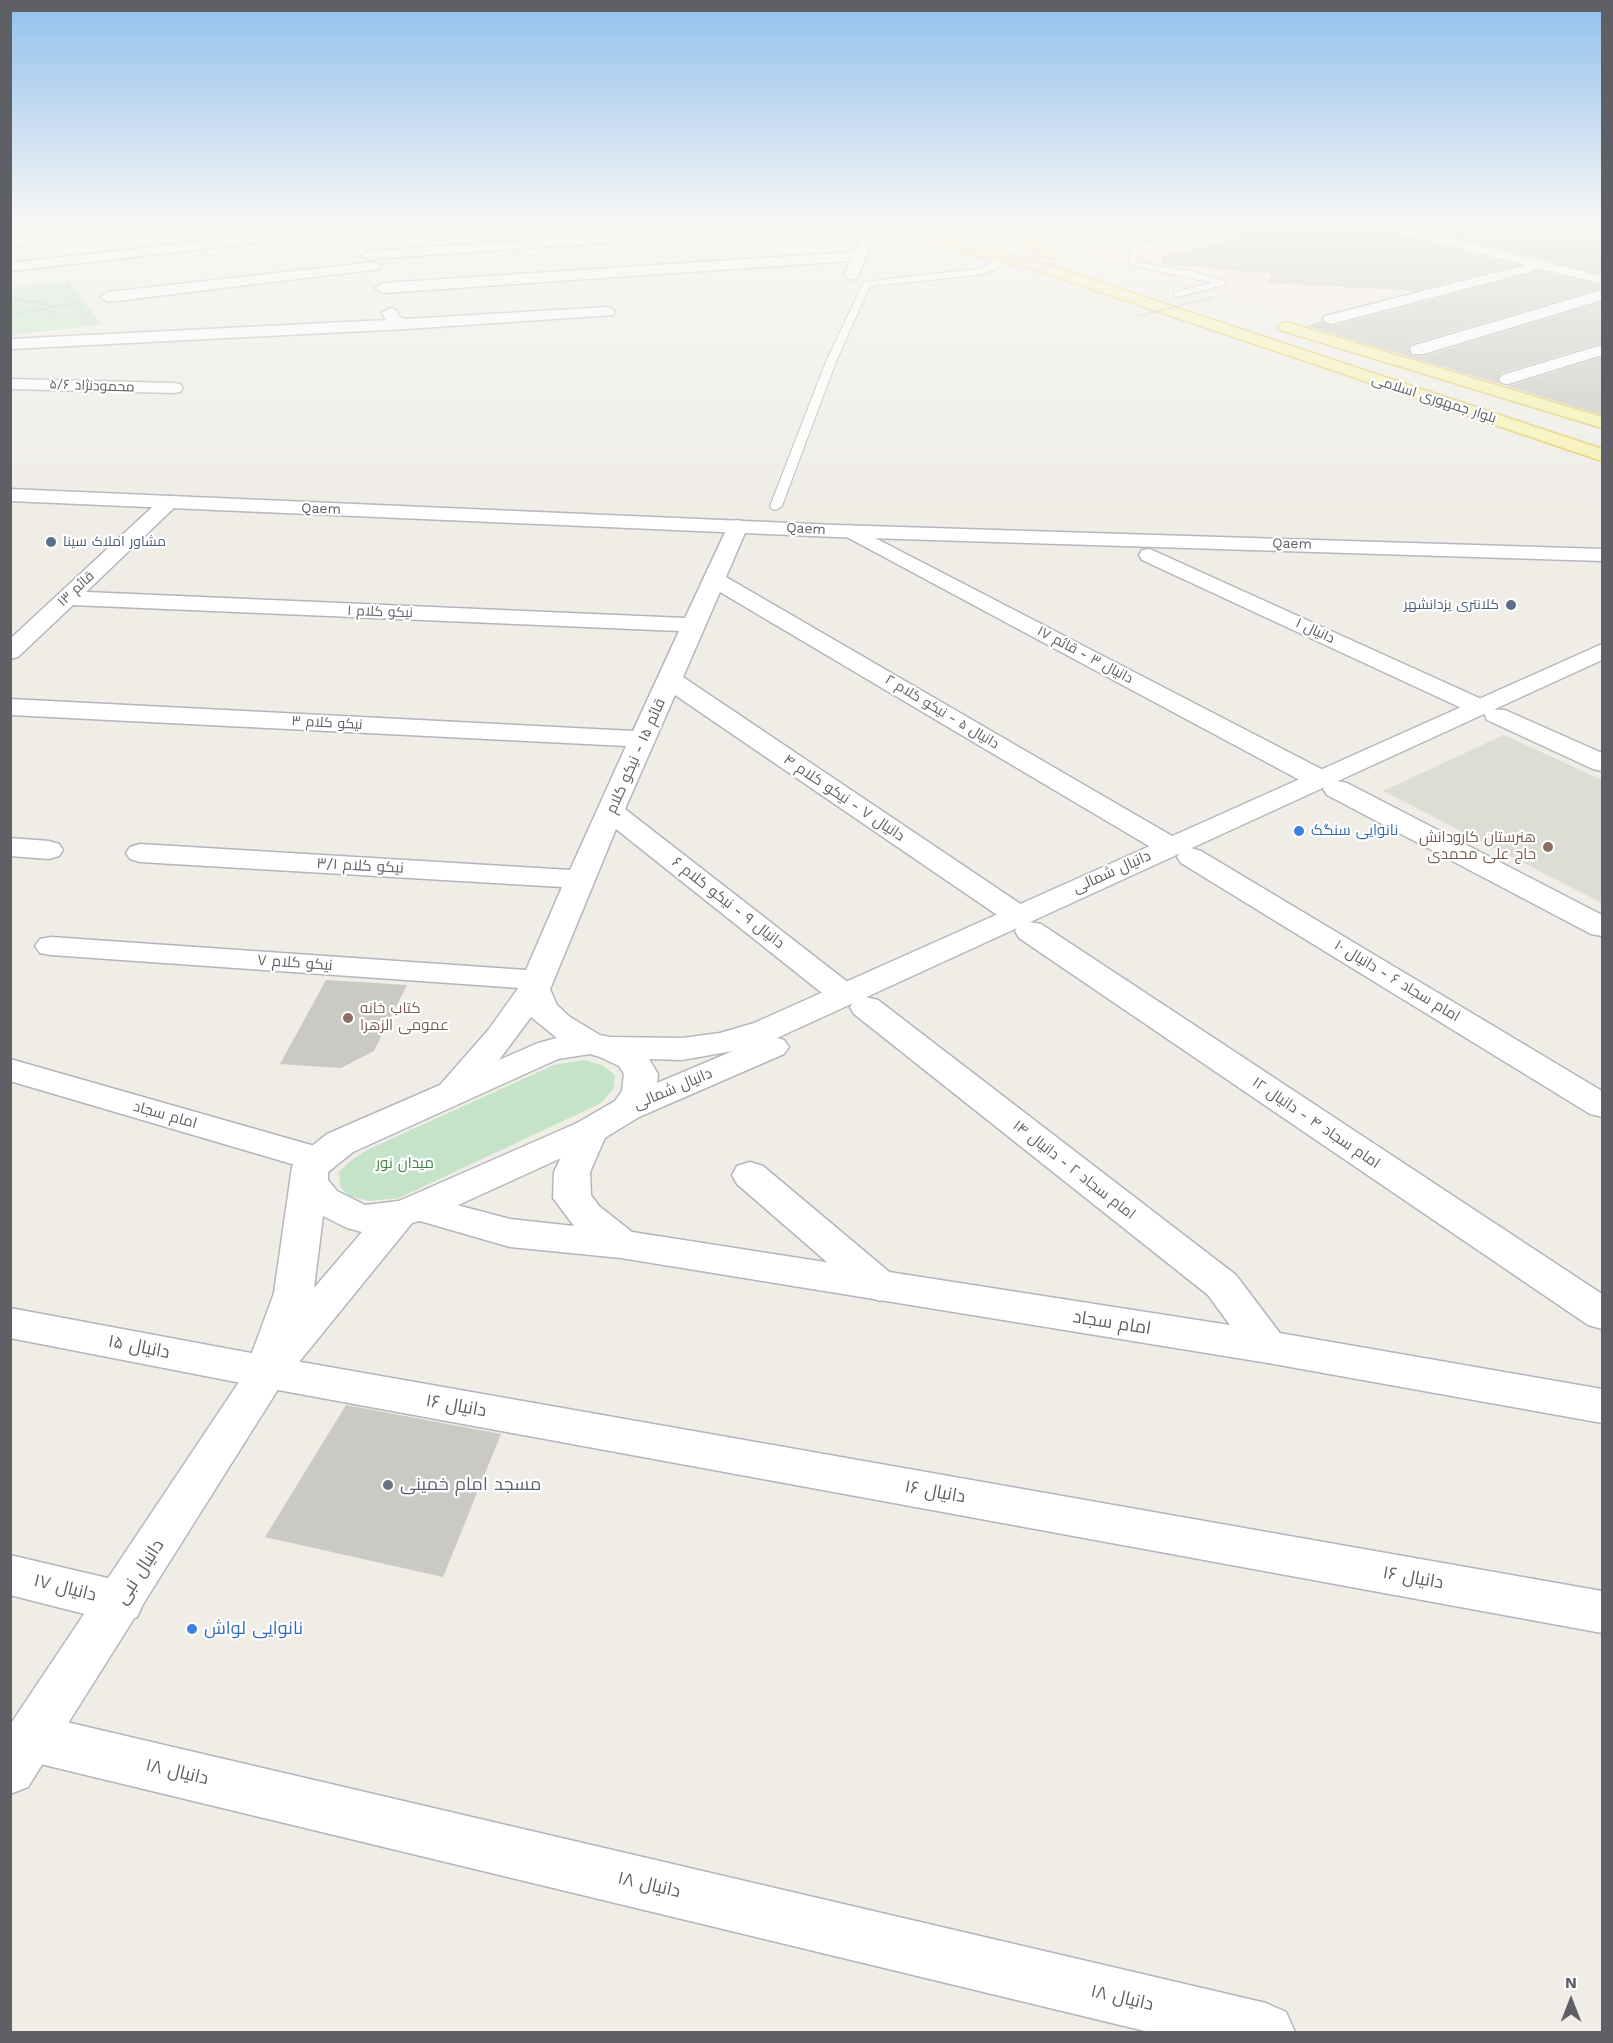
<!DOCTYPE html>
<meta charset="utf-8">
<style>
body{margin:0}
#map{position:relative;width:1613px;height:2043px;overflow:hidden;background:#efede6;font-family:"Work Sans",sans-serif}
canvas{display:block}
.frame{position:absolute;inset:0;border:12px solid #5e6065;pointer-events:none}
.north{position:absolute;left:1541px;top:1971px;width:60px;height:60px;-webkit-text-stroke:4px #fff;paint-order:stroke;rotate:0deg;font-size:16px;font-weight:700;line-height:24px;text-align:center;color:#5e6065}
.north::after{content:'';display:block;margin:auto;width:21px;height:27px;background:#5e6065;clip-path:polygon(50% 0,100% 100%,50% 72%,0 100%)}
</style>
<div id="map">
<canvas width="1613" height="2043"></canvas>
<div class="frame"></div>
<div class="north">N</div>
</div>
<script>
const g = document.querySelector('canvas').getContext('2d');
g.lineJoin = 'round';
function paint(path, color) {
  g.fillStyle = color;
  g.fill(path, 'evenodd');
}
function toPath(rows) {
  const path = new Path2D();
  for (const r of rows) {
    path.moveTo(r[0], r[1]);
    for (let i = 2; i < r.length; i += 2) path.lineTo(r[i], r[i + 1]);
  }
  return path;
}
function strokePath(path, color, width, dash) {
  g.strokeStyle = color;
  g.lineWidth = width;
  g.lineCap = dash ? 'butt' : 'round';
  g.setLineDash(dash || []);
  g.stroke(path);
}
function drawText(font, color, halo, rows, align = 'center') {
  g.font = font + ' "Work Sans",Cairo,sans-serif';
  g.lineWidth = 4.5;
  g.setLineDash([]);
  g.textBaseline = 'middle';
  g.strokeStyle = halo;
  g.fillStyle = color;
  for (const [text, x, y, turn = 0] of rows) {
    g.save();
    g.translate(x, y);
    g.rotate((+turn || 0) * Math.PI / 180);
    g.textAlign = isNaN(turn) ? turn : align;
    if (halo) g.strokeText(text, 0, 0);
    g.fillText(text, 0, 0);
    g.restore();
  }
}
paint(toPath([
 [1504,735,1602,780,1602,903,1383,791]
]), '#deddd5');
paint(toPath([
 [1145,223,1333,223,1501,264,1303,318,1047,243]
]), '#f9e8e5');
paint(toPath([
 [69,280,102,325,11,335,11,287],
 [584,1060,602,1065,615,1075,614,1088,601,1103,399,1198,369,1201,348,1196,340,1186,339,1172,349,1162,369,1149,554,1065]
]), '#c5e3c8');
paint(toPath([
 [1265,223,1364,223,1367,228,1516,265,1414,291,1268,283,1272,274,1162,264,1161,256,1235,240,1235,232,1263,225],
 [1396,223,1602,223,1602,231,1472,229,1463,234,1467,240],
 [1467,240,1602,243,1602,274],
 [1541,271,1602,286,1602,288,1411,344,1408,349,1412,356,1425,356,1602,302,1602,343,1501,373,1497,379,1500,384,1307,326,1322,321,1332,326],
 [1602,357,1602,415,1507,386,1509,386],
 [326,980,407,985,374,1051,341,1068,280,1064],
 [346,1405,501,1434,443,1577,265,1537]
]), '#cac9c3');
const service = toPath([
 [1249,223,1263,223,1136,252,1138,259,1136,262,1190,271,1225,281,1225,285,1177,297,1174,296,1174,292,1212,283,1127,264,1130,259,1128,251,1135,246,1249,223],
 [1006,256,1009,257,1009,261,1001,263,996,269,977,275,870,286,837,359,782,506,776,510,772,509,770,506,827,359,864,282,976,269,990,265,995,259,1006,256]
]);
const minor = toPath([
 [866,223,880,223,858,276,851,280,844,276,850,261,383,293,375,288,383,283,854,252,866,223],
 [1366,223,1388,223,1602,276,1602,284,1541,269,1331,324,1325,322,1323,319,1325,316,1525,265,1368,226,1366,223],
 [356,224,361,225,363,228,361,231,10,271,10,263,356,224],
 [715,228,720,229,722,232,720,235,369,259,362,255,369,251,715,228],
 [1472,231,1602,233,1602,241,1467,238,1465,235,1472,231],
 [374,262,381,266,379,269,108,302,100,297,108,292,374,262],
 [1602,290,1602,300,1424,354,1412,354,1410,350,1412,346,1602,290],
 [607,307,613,309,615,312,613,315,406,329,10,349,10,339,386,320,382,313,390,308,396,310,401,318,406,319,607,307],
 [1602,345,1602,355,1508,384,1502,383,1499,379,1502,375,1602,345],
 [10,379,174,383,180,384,183,388,180,392,174,393,10,389,10,379],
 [169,496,176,498,179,502,176,506,86,592,685,618,728,526,731,522,738,520,745,522,748,526,726,577,1179,840,1183,846,1179,852,1169,855,1159,852,720,592,683,677,1028,909,1032,915,1028,921,1017,924,1006,921,675,695,625,809,854,987,859,994,855,1000,866,997,878,1000,1236,1275,1282,1336,1288,1347,1282,1358,1268,1363,1254,1358,1208,1295,854,1014,850,1007,854,1001,843,1004,832,1001,616,829,551,987,546,994,535,997,524,994,520,988,51,955,40,953,35,946,40,939,51,937,526,970,562,887,140,862,130,859,126,853,130,847,140,844,570,870,626,746,10,715,10,699,633,731,679,631,73,605,18,657,10,659,10,639,162,498,169,496],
 [850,525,1329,773,1333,779,1330,783,1337,781,1347,783,1602,915,1602,936,1591,934,1327,795,1323,789,1326,785,1319,787,1309,785,843,535,839,531,843,527,850,525],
 [1150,549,1488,702,1490,709,1505,710,1602,753,1602,771,1593,769,1487,720,1484,713,1470,712,1142,560,1139,555,1142,550,1150,549],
 [10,838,49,841,59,844,63,850,59,856,49,859,10,856,10,838],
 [1191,848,1201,851,1602,1091,1602,1117,1590,1114,1181,863,1177,857,1181,851,1191,848],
 [1030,922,1041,924,1602,1294,1602,1329,1588,1325,1019,938,1015,931,1019,924,1030,922],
 [10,1059,332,1151,337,1160,332,1169,319,1172,10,1081,10,1059],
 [750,1162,763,1166,894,1276,900,1286,894,1296,880,1301,866,1296,737,1184,732,1175,737,1166,750,1162],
 [10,1308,267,1356,1602,1591,1602,1633,267,1388,10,1338,10,1308],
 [10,1555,120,1581,137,1587,144,1602,137,1617,120,1623,10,1595,10,1555],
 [32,1714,1266,2003,1286,2012,1295,2032,1149,2032,32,1762,14,1755,10,1747,10,1729,14,1721,32,1714]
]);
const tertiary = toPath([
 [590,1119,603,1123,608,1131,590,1172,591,1195,599,1206,632,1232,1268,1331,1602,1389,1602,1423,1268,1363,621,1258,510,1247,406,1217,400,1208,406,1199,419,1195,510,1219,574,1226,553,1198,554,1172,577,1123,590,1119]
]);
const secondary = toPath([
 [150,223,192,223,185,227,10,246,10,238,150,223],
 [10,489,836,525,1602,549,1602,561,836,537,10,501,10,489],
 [1602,644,1602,660,777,1038,784,1040,789,1047,784,1054,639,1117,603,1139,432,1217,412,1223,282,1383,28,1787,10,1794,10,1725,255,1358,252,1353,274,1293,292,1167,297,1158,327,1134,440,1085,489,1029,524,980,535,977,546,980,557,1005,570,1017,600,1035,610,1037,682,1038,720,1033,754,1023,1602,644],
 [531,1017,557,1038,538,1043,499,1060,531,1017],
 [733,1051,657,1083,658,1074,649,1059,682,1060,733,1051],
 [590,1054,600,1057,619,1066,624,1074,622,1091,615,1101,577,1123,399,1201,365,1205,337,1191,328,1180,328,1172,353,1152,558,1059,590,1054],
 [323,1216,347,1228,362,1232,314,1288,323,1216]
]);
const primary = toPath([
 [882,223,902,223,975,247,1039,262,1602,449,1602,461,1029,268,966,253,884,226,882,223],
 [959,223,979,223,1029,238,1060,255,1058,258,1048,258,1019,244,961,226,959,223],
 [1286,322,1602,417,1602,428,1280,330,1278,327,1280,324,1286,322]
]);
strokePath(service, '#b3b5ba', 2);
strokePath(minor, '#b3b5ba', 3);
strokePath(tertiary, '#b3b5ba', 3);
strokePath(secondary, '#b5b7bc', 3);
strokePath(primary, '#e4cc6a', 3);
strokePath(toPath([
 [67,284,86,316],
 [10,300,39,302,51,307,55,313,52,317],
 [10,315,81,302]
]), '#9ec1ab', 1.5, [3, 1.5]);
paint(service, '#fff');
paint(minor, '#fff');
paint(tertiary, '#fff');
paint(secondary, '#fff');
paint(primary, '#f7f2b3');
strokePath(toPath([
 [1138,316,1214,297]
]), '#9ec1ab', 1.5, [3, 1.5]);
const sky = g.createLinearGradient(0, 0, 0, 509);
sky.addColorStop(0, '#91c0ee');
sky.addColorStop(0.44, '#f8f7f4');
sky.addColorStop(1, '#f8f7f400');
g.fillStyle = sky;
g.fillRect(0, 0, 1613, 509);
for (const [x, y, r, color] of [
 [51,542,6,"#5c6f8a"],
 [1511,605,6,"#5c6f8a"],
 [1299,831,6,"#3f7fe0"],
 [1548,847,6,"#8d6e63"],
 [348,1018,6,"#8d6e63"],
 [388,1485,6,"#6b7280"],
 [192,1629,6,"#3f7fe0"]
]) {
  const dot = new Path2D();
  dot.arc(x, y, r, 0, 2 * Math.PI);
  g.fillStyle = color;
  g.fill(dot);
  strokePath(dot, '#fff', 2);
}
drawText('14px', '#5e6065', '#fff', [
 ["محمودنژاد ۵/۶",92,386,2],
 ["بلوار جمهوری اسلامی",1434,399,18],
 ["Qaem",321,509,2],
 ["Qaem",806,529,3],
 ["Qaem",1292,544,2],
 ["قائم ۱۳",76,589,-43],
 ["نیکو کلام ۱",380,612,2],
 ["دانیال ۱",1315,631,25],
 ["دانیال ۳ - قائم ۱۷",1085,655,28],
 ["دانیال ۵ - نیکو کلام ۲",942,712,31],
 ["نیکو کلام ۳",327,723,3]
]);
drawText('14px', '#4e5e75', '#fff', [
 ["مشاور املاک سینا",63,542],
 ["کلانتری یزدانشهر",1499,605,"right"]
], 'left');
drawText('15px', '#5e6065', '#fff', [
 ["قائم ۱۵ - نیکو کلام",636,756,-66],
 ["دانیال ۷ - نیکو کلام ۴",844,798,34],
 ["نیکو کلام ۳/۱",360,866,3],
 ["دانیال شمالی",1112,872,-24],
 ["دانیال ۹ - نیکو کلام ۶",728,903,38],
 ["نیکو کلام ٧",295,963,4],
 ["امام سجاد ۶ - دانیال ۱۰",1397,981,31],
 ["دانیال شمالی",673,1089,-23],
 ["امام سجاد",165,1115,16],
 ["امام سجاد ۴ - دانیال ۱۲",1316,1123,34],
 ["امام سجاد ۲ - دانیال ۱۴",1074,1170,38]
]);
drawText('15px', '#366cbe', '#fff', [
 ["نانوایی سنگک",1311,831]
], 'left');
drawText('15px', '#785e54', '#fff', [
 ["هنرستان کارودانش",1536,838],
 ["حاج علی محمدی",1536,855],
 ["کتاب خانه",360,1009,"left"],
 ["عمومی الزهرا",360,1026,"left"]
], 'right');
drawText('15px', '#3f8348', '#fff', [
 ["میدان نور",405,1164]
]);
drawText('18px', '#5e6065', '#fff', [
 ["امام سجاد",1112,1323,9],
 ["دانیال ۱۵",139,1347,11],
 ["دانیال ۱۶",456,1406,10],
 ["دانیال ۱۶",935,1492,10],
 ["دانیال نبی",140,1572,-57],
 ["دانیال ۱۶",1413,1578,10],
 ["دانیال ۱۷",65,1588,14],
 ["دانیال ۱۸",177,1772,13],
 ["دانیال ۱۸",649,1885,13],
 ["دانیال ۱۸",1122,1998,13]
]);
drawText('18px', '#5b616d', '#fff', [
 ["مسجد امام خمینی",400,1485]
], 'left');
drawText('18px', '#366cbe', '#fff', [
 ["نانوایی لواش",204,1629]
], 'left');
</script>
